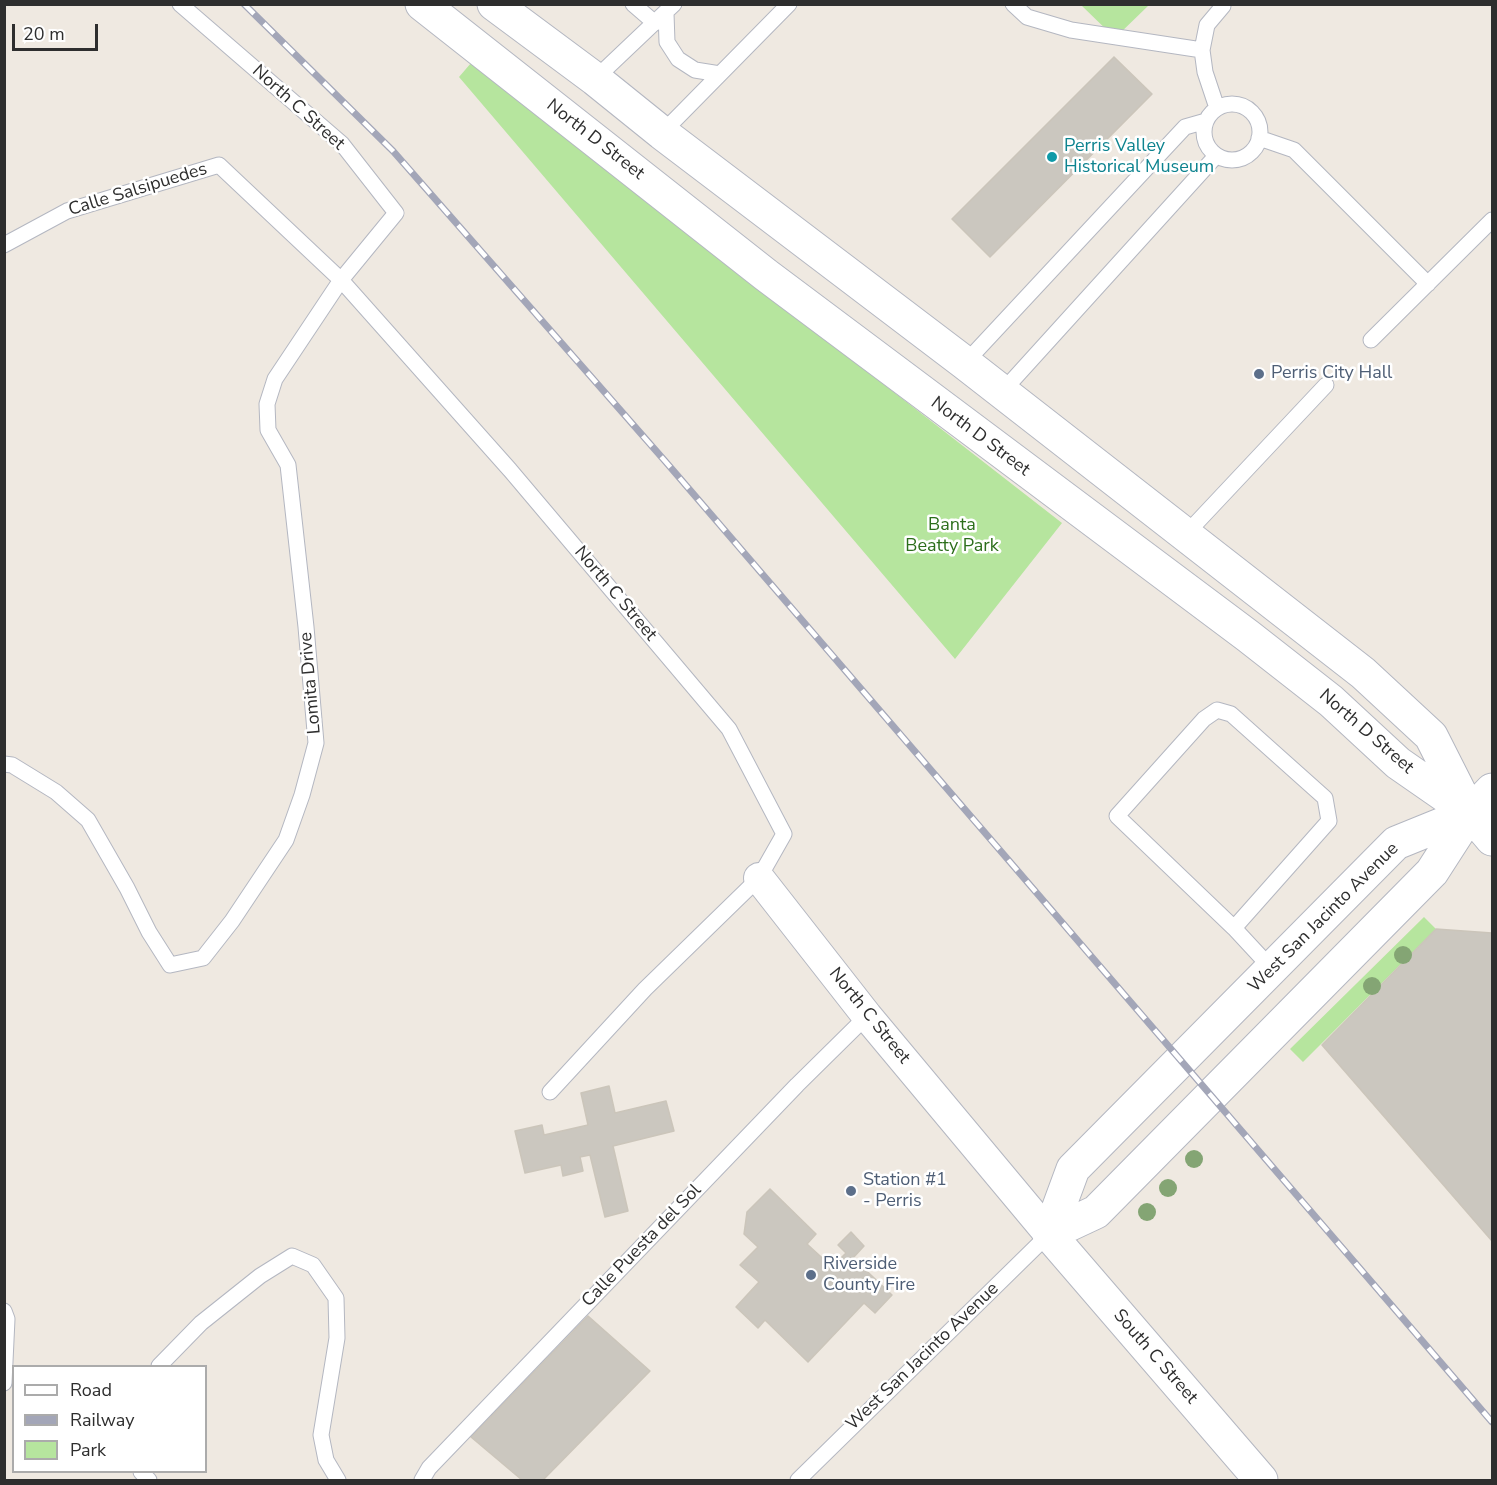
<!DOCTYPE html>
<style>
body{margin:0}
#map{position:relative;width:1497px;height:1485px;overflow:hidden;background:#efe9e1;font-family:"Nunito Sans",sans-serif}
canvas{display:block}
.frame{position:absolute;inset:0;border:6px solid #2e2e2e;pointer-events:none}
.legend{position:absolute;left:12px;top:1365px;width:195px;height:108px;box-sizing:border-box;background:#fff;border:2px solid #ababab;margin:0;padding:8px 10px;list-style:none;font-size:18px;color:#2e2e2e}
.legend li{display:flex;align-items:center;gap:12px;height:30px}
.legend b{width:30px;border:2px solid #ababab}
.scale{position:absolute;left:12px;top:24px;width:86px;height:27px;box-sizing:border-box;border:3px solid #2e2e2e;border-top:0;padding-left:8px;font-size:18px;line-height:21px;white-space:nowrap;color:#2e2e2e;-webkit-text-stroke:4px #fff;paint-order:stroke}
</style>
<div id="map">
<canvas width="1497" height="1485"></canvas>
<div class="frame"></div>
<ul class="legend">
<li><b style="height:8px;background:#fff"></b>Road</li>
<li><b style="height:8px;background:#a3a6b8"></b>Railway</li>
<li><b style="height:16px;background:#b6e59e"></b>Park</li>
</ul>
<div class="scale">20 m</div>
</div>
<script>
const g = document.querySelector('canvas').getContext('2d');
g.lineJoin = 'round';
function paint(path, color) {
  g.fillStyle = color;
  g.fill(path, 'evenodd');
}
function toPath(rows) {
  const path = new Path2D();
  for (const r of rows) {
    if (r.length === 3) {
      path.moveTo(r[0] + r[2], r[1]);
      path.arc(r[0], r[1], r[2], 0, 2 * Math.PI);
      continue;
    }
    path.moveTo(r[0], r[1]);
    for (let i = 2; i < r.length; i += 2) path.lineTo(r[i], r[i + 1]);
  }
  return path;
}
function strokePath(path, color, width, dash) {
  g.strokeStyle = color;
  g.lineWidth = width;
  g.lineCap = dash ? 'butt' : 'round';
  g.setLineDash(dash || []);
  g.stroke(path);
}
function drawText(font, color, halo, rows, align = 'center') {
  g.font = font + ' "Nunito Sans",sans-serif';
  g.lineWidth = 5;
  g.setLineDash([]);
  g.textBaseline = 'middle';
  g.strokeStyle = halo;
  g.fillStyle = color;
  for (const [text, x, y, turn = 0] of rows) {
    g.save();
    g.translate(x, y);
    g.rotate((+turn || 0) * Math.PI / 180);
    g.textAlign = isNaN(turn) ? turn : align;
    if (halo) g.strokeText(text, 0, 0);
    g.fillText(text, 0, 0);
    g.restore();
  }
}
paint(toPath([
 [1081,5,1149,5,1115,38],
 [471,63,1062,523,955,659,459,77],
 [1424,917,1436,929,1303,1062,1290,1049]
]), '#b6e59e');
const building = toPath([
 [1114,57,1152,94,990,257,952,219,1114,57],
 [1436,929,1492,933,1492,1241,1322,1045,1436,929],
 [609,1086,615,1113,666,1101,674,1131,613,1146,628,1211,605,1217,590,1155,580,1157,583,1171,563,1176,561,1165,525,1173,515,1131,542,1125,544,1135,588,1125,581,1093,609,1086],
 [770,1189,816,1234,807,1244,832,1267,846,1253,838,1245,851,1232,864,1246,853,1258,892,1295,875,1313,864,1303,808,1362,765,1320,758,1328,736,1307,759,1282,740,1265,758,1247,744,1234,747,1212,770,1189],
 [588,1316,650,1371,543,1480,522,1480,471,1437,588,1316]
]);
paint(building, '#cbc7bf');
strokePath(building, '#cbc5ba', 1.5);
const lane = toPath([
 [633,4,655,23],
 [1013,4,1027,17,1071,30,1202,50],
 [666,13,667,42,678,59,695,70,720,74],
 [595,79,674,4],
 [1232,132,28],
 [1217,108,1205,72,1202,50,1207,25,1223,6],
 [662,133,789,4],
 [1259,138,1294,150,1428,284],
 [4,245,67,211,219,165,341,280,510,470,729,729,784,834,759,878,645,989,550,1092],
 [1371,340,1492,220],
 [965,363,1185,127,1206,121],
 [1002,392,1216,156],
 [1185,535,1326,385],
 [4,764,12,765,56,792,88,820,127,888,149,932,170,965,203,958,232,921,286,840,302,795,316,743,306,627,288,465,268,430,267,404,275,379,341,280,396,213,342,144,180,4],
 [1234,928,1117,816,1204,719,1217,710,1231,714,1325,798,1329,821,1234,928,1272,969],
 [4,1311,7,1319,4,1383],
 [159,1366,201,1323,260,1276,292,1256,313,1265,336,1298,337,1338,321,1435,326,1460,338,1480],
 [141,1472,149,1480],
 [422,1480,429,1468,797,1085,867,1016],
 [798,1480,1049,1234]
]);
const street = toPath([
 [759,878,867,1016,1049,1234]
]);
const secondary = toPath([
 [422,4,766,275,1248,636,1331,701,1398,763,1470,813],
 [494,4,595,79,662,133,965,363,1363,673,1431,736,1470,813,1492,839],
 [1049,1234,1096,1212,1432,872,1470,813,1492,790],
 [1049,1234,1073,1169,1396,843,1470,813],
 [1049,1234,1261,1480]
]);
strokePath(lane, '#b4b7c1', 17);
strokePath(street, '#b4b7c1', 32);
strokePath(secondary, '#b4b7c1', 35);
strokePath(lane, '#fff', 15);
strokePath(street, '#fff', 30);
strokePath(secondary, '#fff', 33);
const rail = toPath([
 [244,4,393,151,665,461,1492,1422]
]);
strokePath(rail, '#a3a6b8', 7);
strokePath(rail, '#fff', 4.5, [14]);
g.fillStyle = '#84a574';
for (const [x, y] of [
 [1403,955],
 [1372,986],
 [1194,1159],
 [1168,1188],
 [1147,1212]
]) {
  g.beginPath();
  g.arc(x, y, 9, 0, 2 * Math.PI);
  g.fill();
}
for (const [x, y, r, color] of [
 [1052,157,6,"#0f9aa8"],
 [1259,374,6,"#5c6f8a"],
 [851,1191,6,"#5c6f8a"],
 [811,1275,6,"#5c6f8a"]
]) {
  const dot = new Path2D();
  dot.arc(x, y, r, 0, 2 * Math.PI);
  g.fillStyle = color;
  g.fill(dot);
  strokePath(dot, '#fff', 2);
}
drawText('18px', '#2e2e2e', '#fff', [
 ["North C Street",298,108,42],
 ["North D Street",595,140,38],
 ["Calle Salsipuedes",138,190,-17],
 ["North D Street",980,437,37],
 ["North C Street",615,594,50],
 ["Lomita Drive",311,683,-95],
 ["North D Street",1366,732,41],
 ["West San Jacinto Avenue",1324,918,-45],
 ["North C Street",869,1016,51],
 ["Calle Puesta del Sol",642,1246,-46],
 ["West San Jacinto Avenue",923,1357,-44],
 ["South C Street",1155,1357,49]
]);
drawText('18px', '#0d838f', '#fff', [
 ["Perris Valley",1064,147],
 ["Historical Museum",1064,168]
], 'left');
drawText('18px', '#4e5e75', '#fff', [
 ["Perris City Hall",1271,374],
 ["Station #1",863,1181],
 ["- Perris",863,1202],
 ["Riverside",823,1265],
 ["County Fire",823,1286]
], 'left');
drawText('18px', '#2c6e1b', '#fff', [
 ["Banta",952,526],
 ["Beatty Park",952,547]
]);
</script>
